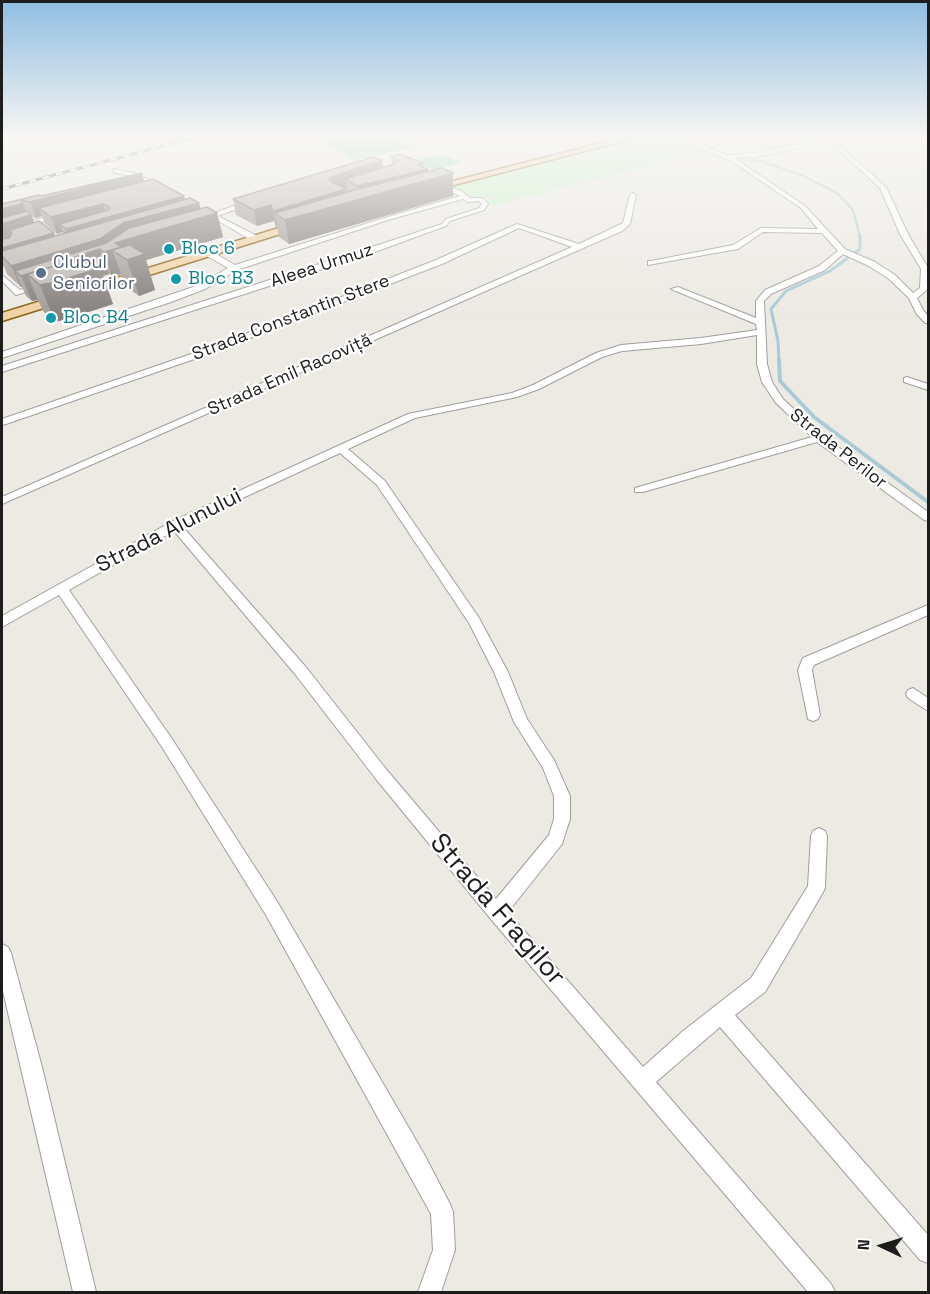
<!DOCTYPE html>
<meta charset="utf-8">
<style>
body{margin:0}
#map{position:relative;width:930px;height:1294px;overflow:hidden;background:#edeae4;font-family:"Space Grotesk",sans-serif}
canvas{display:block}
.frame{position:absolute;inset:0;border:3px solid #1d1d1d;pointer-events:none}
.north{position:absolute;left:852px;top:1216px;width:60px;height:60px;-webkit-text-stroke:4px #fff;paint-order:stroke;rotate:274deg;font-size:16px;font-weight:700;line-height:24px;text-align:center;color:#1d1d1d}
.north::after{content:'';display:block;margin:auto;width:21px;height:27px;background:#1d1d1d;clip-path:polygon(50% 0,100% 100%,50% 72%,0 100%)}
</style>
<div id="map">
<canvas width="930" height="1294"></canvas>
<div class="frame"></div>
<div class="north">N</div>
</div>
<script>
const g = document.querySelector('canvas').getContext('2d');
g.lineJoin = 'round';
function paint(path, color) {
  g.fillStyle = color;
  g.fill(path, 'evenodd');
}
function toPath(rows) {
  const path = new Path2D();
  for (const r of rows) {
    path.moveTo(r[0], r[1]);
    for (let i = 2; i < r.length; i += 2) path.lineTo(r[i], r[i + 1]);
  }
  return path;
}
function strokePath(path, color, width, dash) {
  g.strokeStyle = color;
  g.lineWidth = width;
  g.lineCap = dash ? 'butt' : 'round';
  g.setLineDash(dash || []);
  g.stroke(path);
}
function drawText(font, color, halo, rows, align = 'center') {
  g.font = font + ' "Space Grotesk",sans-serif';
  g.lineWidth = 4.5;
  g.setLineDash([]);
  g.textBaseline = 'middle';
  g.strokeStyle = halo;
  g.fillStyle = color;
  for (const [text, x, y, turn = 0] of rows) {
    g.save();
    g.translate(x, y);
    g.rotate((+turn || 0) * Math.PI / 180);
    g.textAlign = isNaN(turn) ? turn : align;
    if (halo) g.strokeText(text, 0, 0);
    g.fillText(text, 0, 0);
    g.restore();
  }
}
paint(toPath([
 [648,137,669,137,705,151,492,206,487,198,471,196,448,186]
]), '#c5f3c9');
paint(toPath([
 [349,137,395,137,415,147,354,160,322,143],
 [441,154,461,162,434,170,414,161]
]), '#8ad4b9');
strokePath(toPath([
 [695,147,715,154],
 [729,159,761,161,803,176,837,193,853,210,860,237]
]), '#a9cbd6', 2);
strokePath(toPath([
 [779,362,778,341,771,309,786,291,830,271,860,249,860,235]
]), '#a9cbd6', 3);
strokePath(toPath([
 [779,360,780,381,814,417,928,502]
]), '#a9cbd6', 4);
const street = toPath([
 [599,137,608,137,620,142,617,144,599,137],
 [677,137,685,137,727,155,756,153,820,139,832,139,886,187,908,234,928,268,928,289,917,298,923,310,928,316,928,323,925,323,916,313,909,298,889,279,869,266,843,254,825,270,771,294,764,301,767,364,772,382,783,399,823,436,928,512,928,521,924,520,817,442,643,492,635,492,635,488,812,437,776,403,762,382,757,364,757,335,701,344,622,351,602,357,539,389,517,397,415,418,348,449,385,481,479,618,508,672,527,719,554,760,570,796,570,819,562,844,508,912,643,1067,683,1031,751,978,808,886,811,836,813,831,819,828,825,831,827,836,825,888,822,894,765,992,735,1015,928,1235,928,1263,920,1260,720,1027,656,1082,831,1284,835,1292,808,1292,490,918,376,779,295,674,174,531,69,590,172,739,278,903,424,1154,450,1204,453,1212,455,1250,441,1292,418,1292,433,1250,431,1214,266,915,162,747,59,595,2,627,2,616,171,522,408,414,512,393,533,385,596,353,621,345,701,338,757,330,756,324,671,289,678,287,756,318,756,301,765,290,819,266,838,251,822,233,763,232,738,249,648,265,648,261,651,261,733,245,761,228,818,229,801,208,733,162,677,137],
 [820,143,831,143,880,188,900,234,921,269,920,288,913,293,895,275,875,262,845,249,805,206,734,158,756,157,820,143],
 [340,453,377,485,469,623,494,672,514,722,543,768,554,796,554,819,549,835,496,899,386,769,305,666,182,526,340,453],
 [114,169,138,174,166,189,161,190,135,177,112,172,114,169],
 [442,184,461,191,470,198,483,198,488,204,484,210,450,221,446,226,372,253,2,372,2,366,366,249,442,224,446,219,479,208,482,204,479,201,468,202,463,199,388,220,237,270,205,289,171,302,2,358,2,352,199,285,228,268,205,255,205,251,211,251,235,265,384,218,460,196,440,187,442,184],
 [633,193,636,195,630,224,622,231,2,504,2,497,572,247,519,228,442,264,206,355,6,424,2,425,2,419,200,351,311,309,436,260,517,224,579,244,623,223,630,195,633,193],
 [251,200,253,203,218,216,257,236,257,240,251,240,208,215,251,200],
 [61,213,63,216,2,233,2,229,61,213],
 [2,275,20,290,41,284,45,286,16,295,2,281,2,275],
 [907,377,928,384,928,390,904,382,904,378,907,377],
 [928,605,928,615,814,665,812,670,820,715,818,719,813,721,808,719,798,670,803,658,928,605],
 [913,688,928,698,928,711,908,698,906,694,908,690,913,688],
 [2,944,8,947,11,953,42,1067,96,1292,73,1292,2,987,2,944]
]);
const primary = toPath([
 [624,137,639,137,427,192,422,189,624,137],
 [305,220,309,221,309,225,2,321,2,313,305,220]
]);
strokePath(street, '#9e9e9e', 2);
strokePath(primary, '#866110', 3);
paint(street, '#fff');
paint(primary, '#f1d2a4');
const rail = toPath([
 [2,189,197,137]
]);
strokePath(rail, '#6b6b6b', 3);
strokePath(rail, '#fff', 2, [7]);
paint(toPath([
 [391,156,423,163,423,166,428,169,428,172,453,173,453,196,289,244,279,237,277,226,276,227,274,221,257,226,236,215,233,199,383,167,392,165],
 [142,173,144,181,184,196,185,199,201,209,217,213,223,237,146,260,155,290,139,296,124,285,121,274,112,277,109,274,103,276,113,304,70,318,55,322,43,311,38,300,32,301,26,296,22,287,21,287,7,274,4,266,2,267,2,204,41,196],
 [42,216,45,224,57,234,63,232,63,234,55,236,54,233,34,223,32,217,36,218]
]), '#a39d98');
paint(toPath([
 [382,160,384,175,346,179,347,188,331,193,329,178],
 [423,163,423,170,428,169,429,180,453,173,453,196,289,244,285,220,275,213,277,226,276,227,273,211,346,189,347,203,358,200,357,186],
 [142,173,146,188,39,208,42,216,36,218,30,202],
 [184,196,187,207,199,203,203,217,217,213,223,237,146,260,155,290,139,296,127,260,112,250,121,274,112,277,104,252,100,249,109,274,103,276,113,304,70,318,55,322,40,285,27,274,38,300,32,301,21,276,15,271,22,287,21,287,11,266,72,246,66,229,60,224,63,232,57,234,51,217,103,204,108,217],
 [22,200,28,216,31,215,38,231,12,233,10,230,14,239,2,247,2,209],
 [271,205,274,221,257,226,254,210],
 [54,233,60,249,2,256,2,248]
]), '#847f7c');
const building = toPath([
 [399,154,423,163,418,165,428,169,357,186,346,179,397,163,398,160,391,156,399,154],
 [373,157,382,160,329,178,330,181,346,189,273,211,271,205,254,210,233,199,373,157],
 [442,168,453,173,285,220,275,213,362,188,442,168],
 [142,173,30,202,22,200,21,204,2,209,2,204,39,195,41,196,142,173],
 [153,179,184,196,66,229,60,224,108,210,110,207,103,204,51,217,39,208,153,179],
 [190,198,199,203,123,223,100,239,11,266,2,256,2,251,190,198],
 [207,207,217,213,115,243,121,247,104,252,100,249,75,257,78,259,21,276,15,271,106,243,129,228,207,207],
 [27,211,31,215,2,224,2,218,27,211],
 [39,221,54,233,2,248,2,239,9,238,12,233,10,230,39,221],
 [130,245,145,254,127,260,112,250,130,245],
 [86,257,100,268,56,282,40,285,27,274,86,257]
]);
paint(building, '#bdb6b1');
strokePath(building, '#847f7c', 1.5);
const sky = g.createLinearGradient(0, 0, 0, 318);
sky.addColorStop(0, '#8fbde1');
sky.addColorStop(0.43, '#f7f6f3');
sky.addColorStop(1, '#f7f6f300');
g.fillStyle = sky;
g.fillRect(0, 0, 930, 318);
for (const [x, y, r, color] of [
 [169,249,6,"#0f9aa8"],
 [41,273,6,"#5c6f8a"],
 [176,279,6,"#0f9aa8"],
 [51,318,6,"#0f9aa8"]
]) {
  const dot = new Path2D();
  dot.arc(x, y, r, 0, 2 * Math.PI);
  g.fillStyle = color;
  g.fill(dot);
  strokePath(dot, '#fff', 2);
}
drawText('18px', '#0d838f', '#fff', [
 ["Bloc 6",181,249],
 ["Bloc B3",188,279],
 ["Bloc B4",63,318]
], 'left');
drawText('18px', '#4e5e75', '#fff', [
 ["Clubul",53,263],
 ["Seniorilor",53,284]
], 'left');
drawText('18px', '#1d1d1d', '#fff', [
 ["Aleea Urmuz",322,266,-18],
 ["Strada Constantin Stere",291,318,-21],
 ["Strada Emil Racoviță",290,375,-24],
 ["Strada Perilor",838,449,38]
]);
drawText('22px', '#1d1d1d', '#fff', [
 ["Strada Alunului",169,531,-27]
]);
drawText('27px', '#1d1d1d', '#fff', [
 ["Strada Fragilor",497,910,49]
]);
</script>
